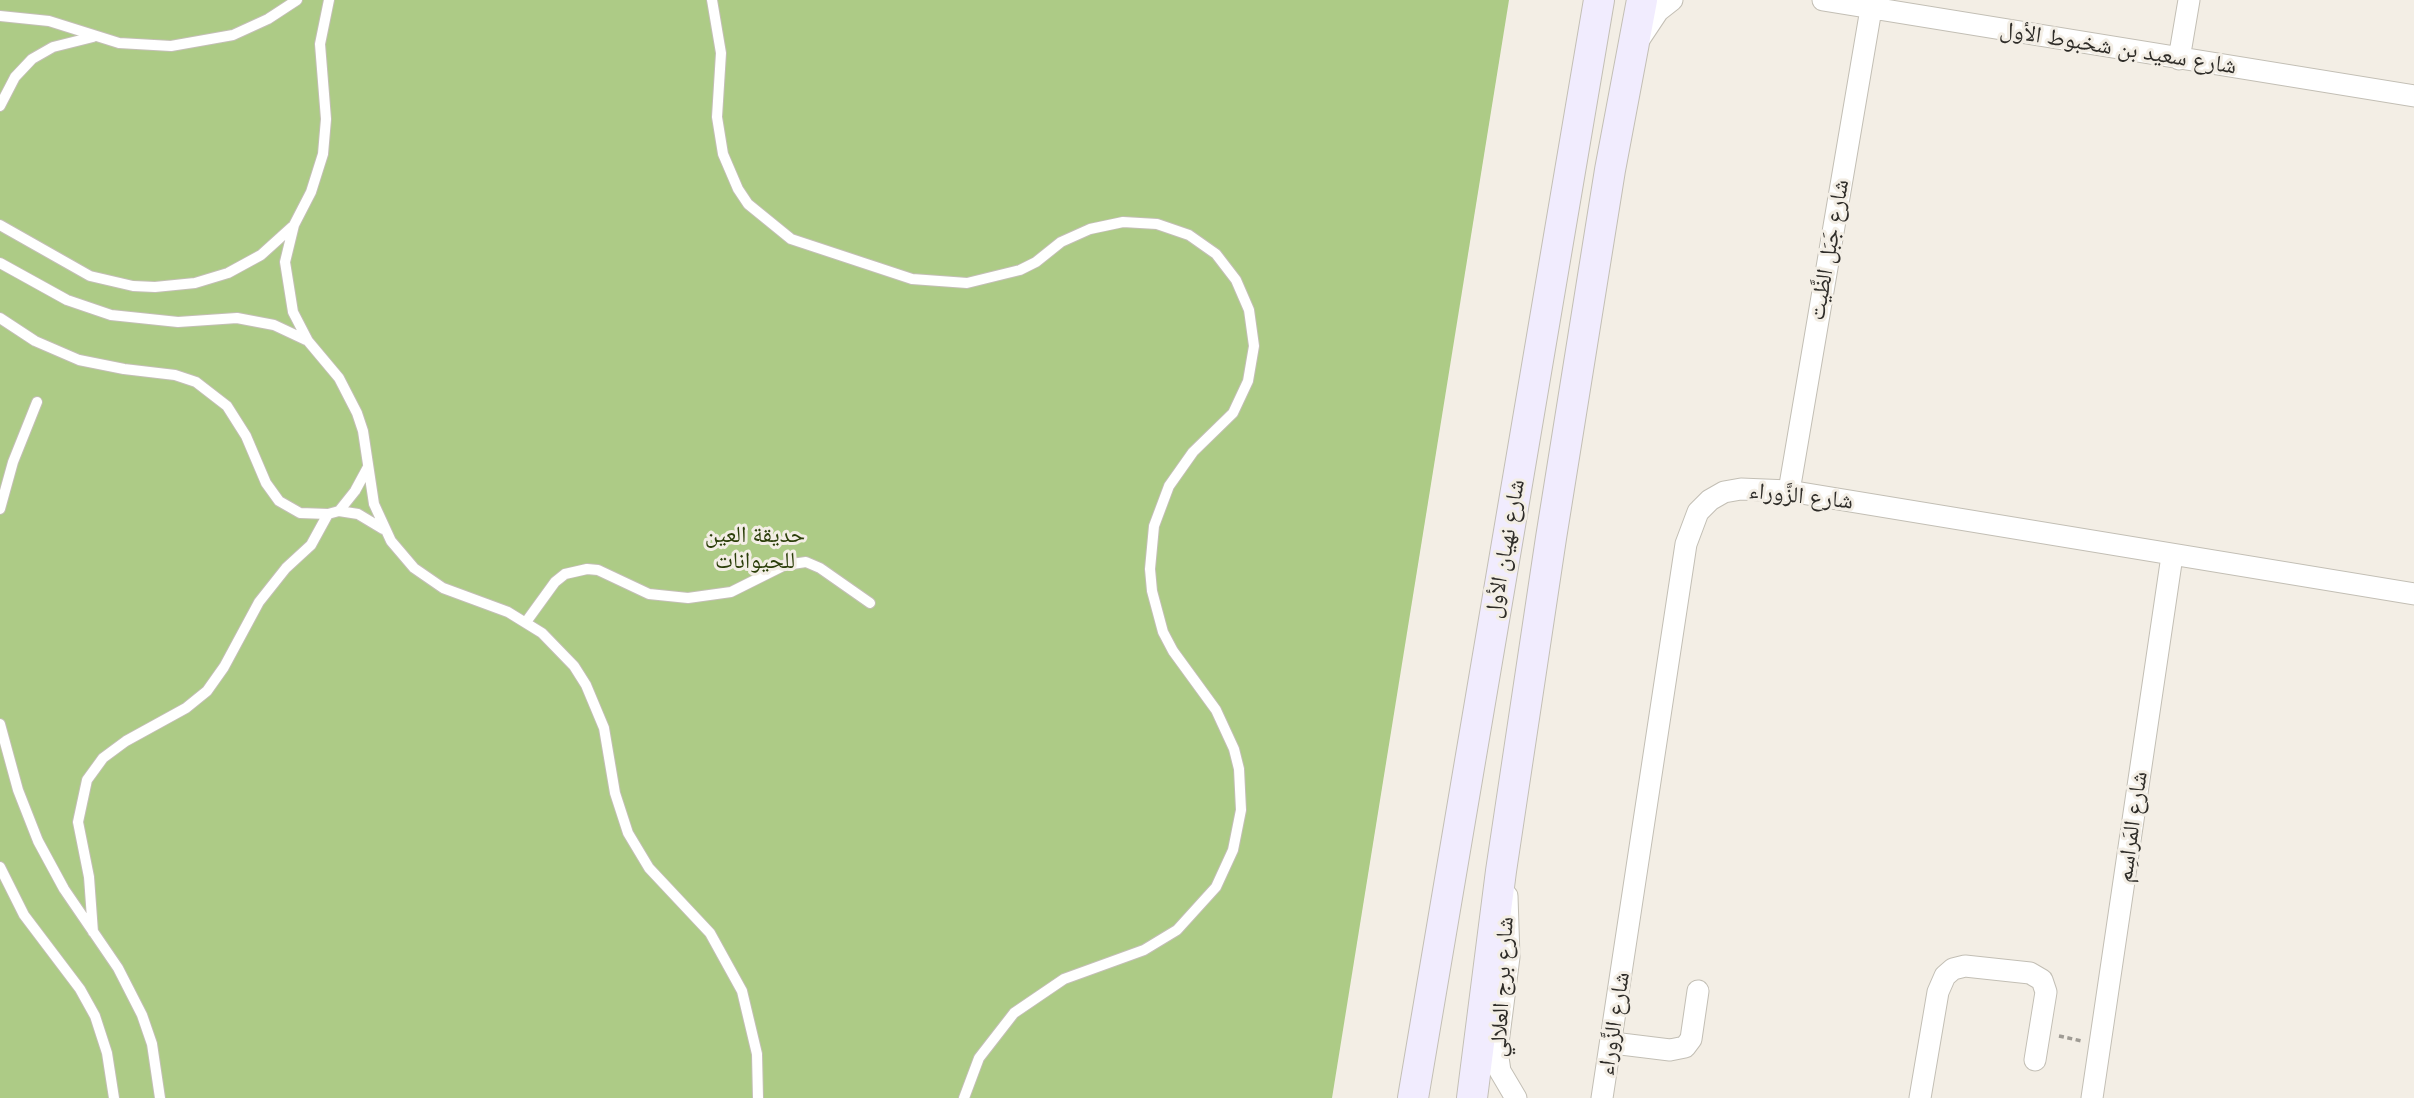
<!DOCTYPE html>
<meta charset="utf-8">
<style>
body{margin:0}
canvas{display:block;background:#f3eee5}
</style>
<canvas width="2414" height="1098"></canvas>
<script>
const g = document.querySelector('canvas').getContext('2d');
g.lineJoin = 'round';
function paint(path, color) {
  g.fillStyle = color;
  g.fill(path, 'evenodd');
}
function toPath(rows) {
  const path = new Path2D();
  for (const r of rows) {
    path.moveTo(r[0], r[1]);
    for (let i = 2; i < r.length; i += 2) path.lineTo(r[i], r[i + 1]);
  }
  return path;
}
function strokePath(path, color, width, dash) {
  g.strokeStyle = color;
  g.lineWidth = width;
  g.lineCap = dash ? 'butt' : 'round';
  g.setLineDash(dash || []);
  g.stroke(path);
}
function drawText(font, color, halo, rows, align = 'center') {
  g.font = font + ' "DM Sans","Noto Naskh Arabic",sans-serif';
  g.lineWidth = 6;
  g.setLineDash([]);
  g.textBaseline = 'middle';
  g.strokeStyle = halo;
  g.fillStyle = color;
  for (const [text, x, y, turn = 0] of rows) {
    g.save();
    g.translate(x, y);
    g.rotate((+turn || 0) * Math.PI / 180);
    g.textAlign = isNaN(turn) ? turn : align;
    if (halo) g.strokeText(text, 0, 0);
    g.fillText(text, 0, 0);
    g.restore();
  }
}
paint(toPath([
 [0,0,1509,0,1332,1098,0,1098]
]), '#adcb86');
const service = toPath([
 [329,0,320,44,326,119,323,154,311,192,294,225,285,262,293,312,308,341,339,378,357,413,363,431,374,504,391,541,414,568,443,588,508,612,542,633,574,666,586,685,604,728,615,793,628,833,649,868,710,933,742,991,757,1054,758,1098],
 [712,0,721,53,717,117,723,154,738,189,748,204,791,239,912,279,967,283,1020,270,1036,262,1061,242,1090,229,1123,222,1157,224,1189,235,1216,254,1236,280,1249,310,1254,346,1248,381,1233,413,1193,452,1169,486,1154,526,1150,569,1152,591,1163,632,1173,651,1216,710,1234,749,1239,769,1241,810,1233,850,1216,887,1177,930,1144,950,1064,979,1014,1013,979,1058,964,1098],
 [0,16,49,21,119,43,171,46,233,35,268,19,297,0],
 [0,106,15,77,32,59,53,47,93,37],
 [0,225,90,276,133,286,155,287,195,283,228,273,261,255,292,227],
 [0,263,67,300,111,315,178,322,237,318,274,325,306,340],
 [0,318,35,341,79,360,124,369,175,375,196,382,227,406,246,436,266,483,279,501,300,513,328,514,339,511,358,514,383,529],
 [0,509,13,462,37,402],
 [339,511,355,491,368,467],
 [526,622,555,582,565,574,587,569,598,570,649,594,688,598,731,592,785,565,806,562,820,568,870,603],
 [0,724,18,790,38,841,64,889,118,968,142,1015,152,1044,160,1098],
 [0,867,24,915,80,989,95,1016,107,1053,114,1098],
 [93,932,89,877,78,822,87,780,103,758,126,741,186,708,207,691,224,667,259,602,286,568,311,545,328,514]
]);
const minor = toPath([
 [1823,0,2414,96],
 [1640,38,1658,11,1672,0],
 [2179,59,2189,0],
 [1789,491,1871,9],
 [1507,896,1509,957,1497,1051,1500,1071,1516,1098],
 [1613,1043,1670,1050,1685,1047,1691,1039,1698,991],
 [1602,1098,1686,544,1698,512,1710,500,1724,492,1741,489,1789,491,2414,594],
 [1920,1098,1938,992,1945,976,1953,969,1965,966,2030,973,2042,980,2046,992,2035,1060],
 [2092,1098,2172,556]
]);
const secondary = toPath([
 [1413,1098,1599,0],
 [1472,1098,1501,871,1551,538,1610,170,1642,0]
]);
strokePath(service, '#c3bfb5', 12);
strokePath(minor, '#c3bfb5', 23);
strokePath(secondary, '#c3bfb5', 32);
strokePath(toPath([
 [2059,1036,2082,1041]
]), '#9f9b94', 3.5, [5, 3.5]);
strokePath(service, '#fff', 10);
strokePath(minor, '#fff', 21);
strokePath(secondary, '#f1ecfe', 30);
drawText('23px', '#2e2c28', '#f3eee5', [
 ["شارع سعيد بن شخبوط الأول",2118,49,9],
 ["شارع جَبَل الظَّيت",1830,250,-80],
 ["شارع الزَّوراء",1801,497,6],
 ["شارع نهيان الأول",1506,549,-80],
 ["شارع المَراسِم",2133,827,-82],
 ["شارع برج العلالي",1503,987,-87],
 ["شارع الزَّوراء",1615,1024,-81]
]);
drawText('23px', '#2b3e09', '#f3eee5', [
 ["حديقة العين",755,536],
 ["للحيوانات",755,562]
]);
</script>
